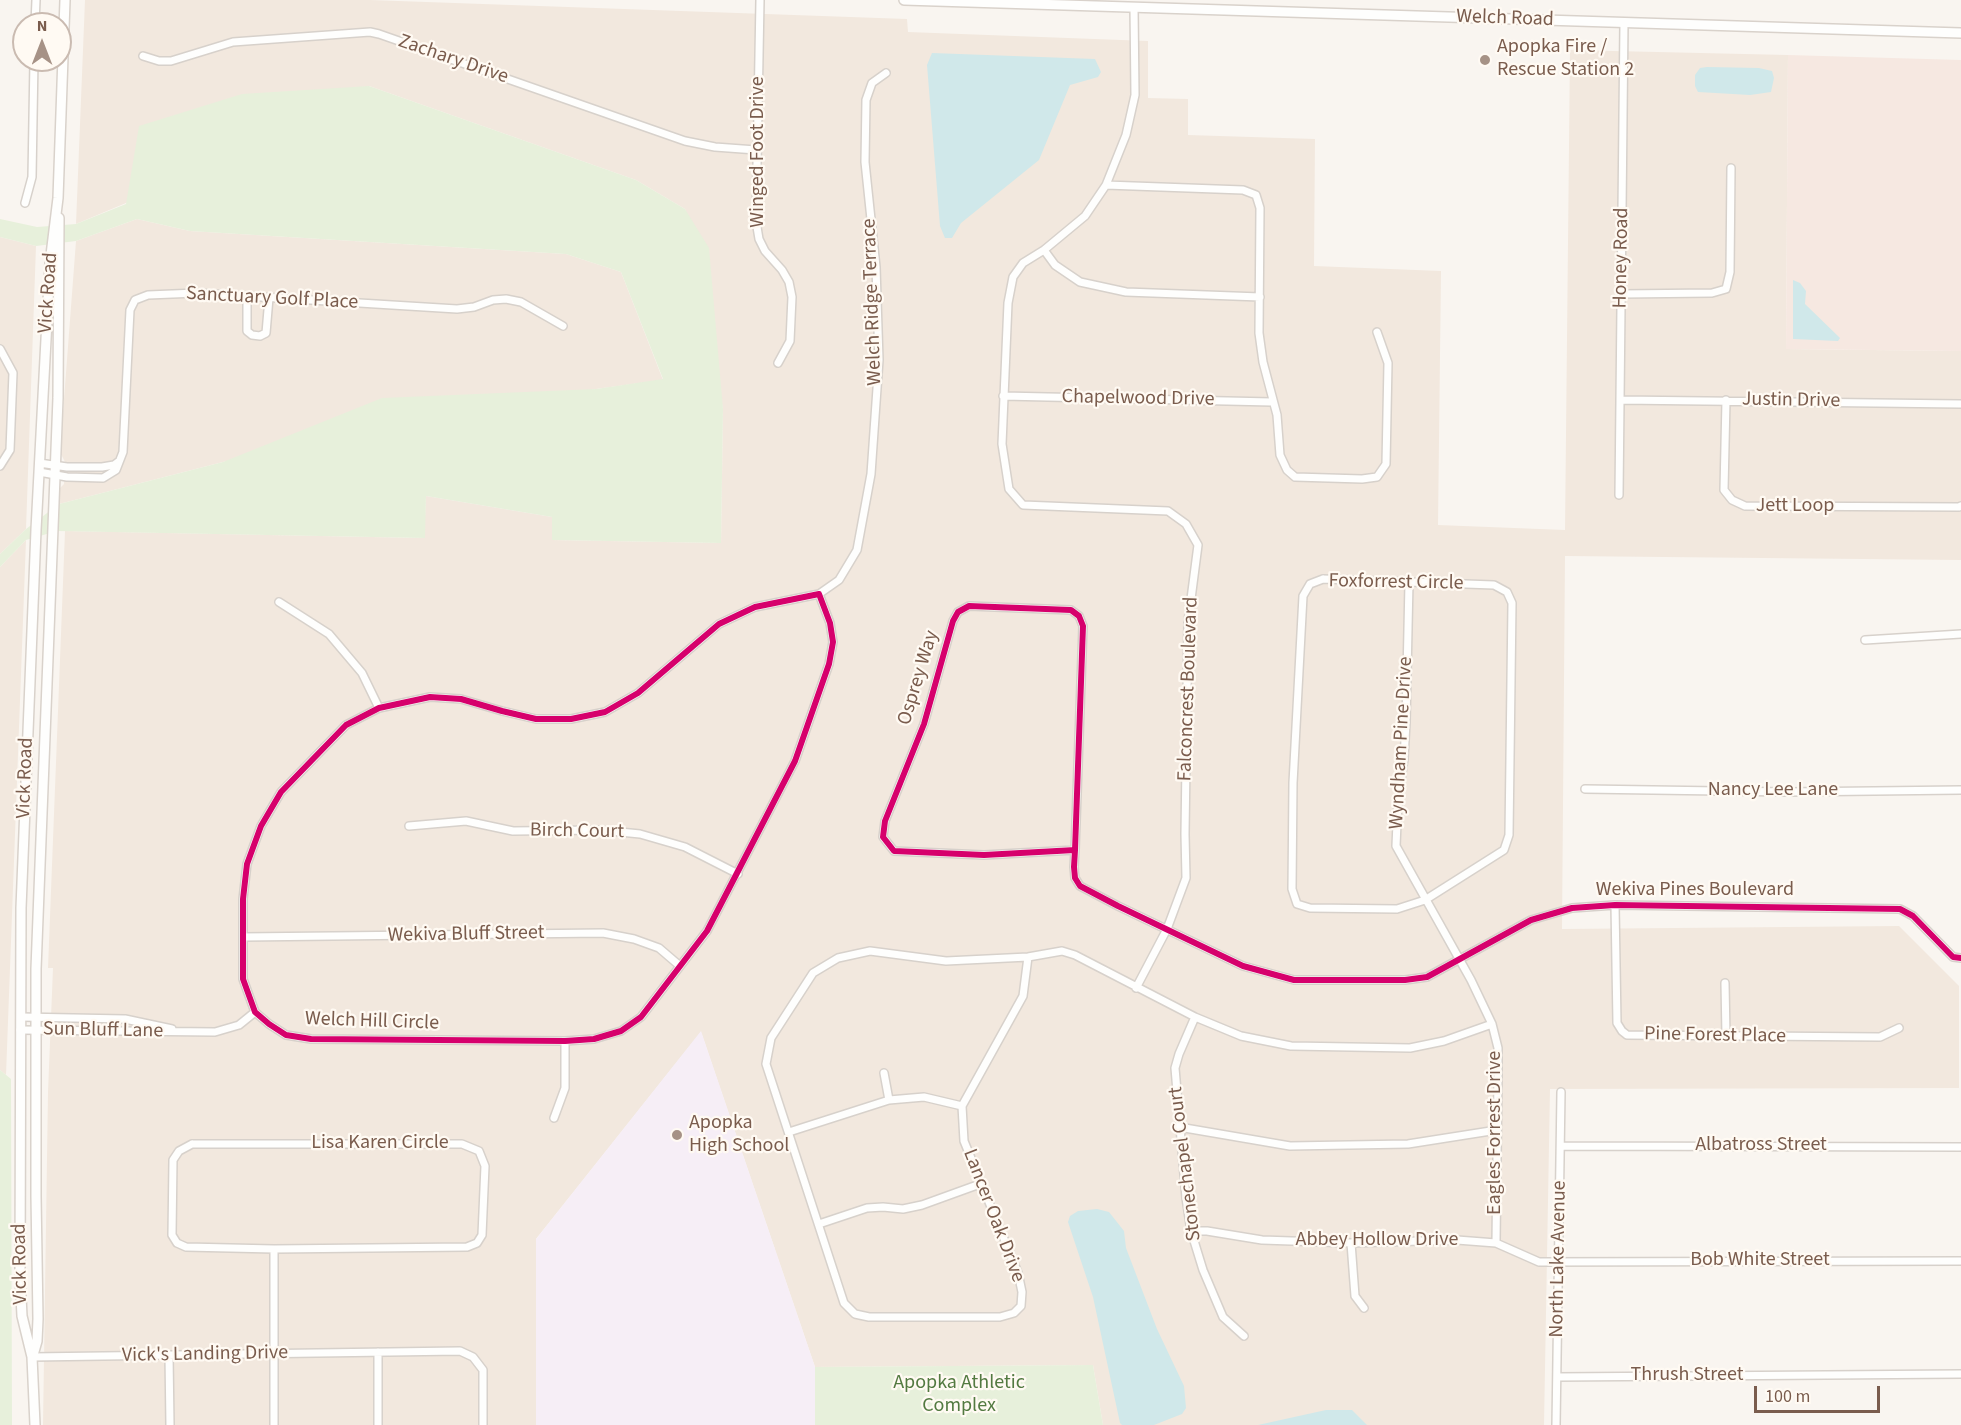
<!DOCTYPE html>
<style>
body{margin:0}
#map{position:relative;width:1961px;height:1425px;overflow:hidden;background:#f9f5f0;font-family:"Source Sans 3",sans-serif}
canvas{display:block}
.north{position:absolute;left:12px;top:12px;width:60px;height:60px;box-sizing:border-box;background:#fffaf3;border:2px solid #cabbb1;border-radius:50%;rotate:0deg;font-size:16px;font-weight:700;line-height:24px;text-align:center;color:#7a5c4d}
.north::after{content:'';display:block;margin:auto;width:21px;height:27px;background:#a69286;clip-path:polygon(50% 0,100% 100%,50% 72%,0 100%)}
.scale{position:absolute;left:1754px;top:1386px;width:126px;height:27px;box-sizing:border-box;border:3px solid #7a5c4d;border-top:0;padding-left:8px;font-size:18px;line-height:21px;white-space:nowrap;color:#7a5c4d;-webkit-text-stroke:4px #fffaf3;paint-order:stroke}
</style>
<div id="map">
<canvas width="1961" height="1425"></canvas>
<div class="north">N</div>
<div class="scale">100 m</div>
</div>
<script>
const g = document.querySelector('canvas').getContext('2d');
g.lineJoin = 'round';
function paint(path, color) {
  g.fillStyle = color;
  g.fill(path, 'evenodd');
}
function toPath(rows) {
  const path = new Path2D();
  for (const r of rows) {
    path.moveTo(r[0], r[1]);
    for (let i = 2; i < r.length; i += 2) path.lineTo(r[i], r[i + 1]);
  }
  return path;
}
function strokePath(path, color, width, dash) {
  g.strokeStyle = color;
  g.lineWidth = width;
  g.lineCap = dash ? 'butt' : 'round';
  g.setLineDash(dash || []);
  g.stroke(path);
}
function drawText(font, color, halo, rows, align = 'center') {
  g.font = font + ' "Source Sans 3",sans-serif';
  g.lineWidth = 4.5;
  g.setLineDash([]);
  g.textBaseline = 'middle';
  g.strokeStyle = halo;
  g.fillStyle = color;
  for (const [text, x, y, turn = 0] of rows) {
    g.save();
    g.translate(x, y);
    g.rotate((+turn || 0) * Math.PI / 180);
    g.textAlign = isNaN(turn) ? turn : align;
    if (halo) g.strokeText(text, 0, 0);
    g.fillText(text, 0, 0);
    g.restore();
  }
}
paint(toPath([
 [85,0,370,0,907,19,908,32,1148,41,1148,98,1188,99,1188,135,1315,139,1314,266,1441,271,1438,525,1565,530,1570,50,1788,55,1786,349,1961,351,1961,560,1565,556,1562,929,1899,926,1959,986,1959,1088,1550,1089,1544,1425,1103,1425,1093,1365,815,1367,701,1032,536,1239,536,1425,43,1425,48,1092,53,968,48,968,65,531,424,538,426,496,552,517,553,540,721,543,723,409,685,209,636,180,369,86,126,203,76,224],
 [137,219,190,231,566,254,621,272,663,380,596,389,223,462,59,504,59,489,64,484,65,462,60,452,76,241],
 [0,237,36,246,26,529,0,554],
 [26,540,6,1075,0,1070,0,567]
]), '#f2e8de');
paint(toPath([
 [1788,55,1961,60,1961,351,1786,349]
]), '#f6e8e1');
paint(toPath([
 [701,1031,815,1367,815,1425,536,1425,536,1239]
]), '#f6eef6');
paint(toPath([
 [369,86,636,180,685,209,709,248,723,409,721,543,552,540,552,517,426,496,425,538,57,531,26,540,0,567,0,554,26,529,59,504,223,462,382,398,596,389,663,379,621,272,566,254,190,231,137,219,76,241,36,246,0,237,0,219,37,227,76,224,126,204,139,126,242,94],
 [0,1070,11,1079,12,1425,0,1425],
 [1093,1365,1103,1425,815,1425,815,1367]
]), '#e7f0db');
paint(toPath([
 [932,53,1095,59,1101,72,1098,77,1070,85,1039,160,961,223,952,238,945,238,940,226,927,65],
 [1707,67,1759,68,1772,71,1774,78,1771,92,1750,95,1698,92,1695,86,1695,75,1700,68],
 [1793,280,1800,283,1806,291,1805,304,1840,338,1838,341,1793,339],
 [1097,1209,1109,1212,1124,1231,1126,1248,1157,1329,1184,1386,1186,1408,1182,1414,1154,1425,1122,1425,1120,1423,1093,1297,1068,1222,1070,1216,1078,1211],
 [1326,1410,1352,1410,1367,1425,1258,1425]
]), '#d0e8ea');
const street = toPath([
 [760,0,756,221,759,239,765,251,782,270,789,282,792,297,790,341,778,363],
 [1134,7,1135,95,1126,135,1106,185,1085,216,1044,250,1023,263,1013,277,1008,303,1002,444,1009,489,1023,505,1168,511,1186,524,1198,545,1188,622,1185,834,1186,878,1167,929,1136,988],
 [35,24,36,0],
 [143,56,159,61,171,61,233,42,370,32,379,34,685,141,715,147,756,150],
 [1106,185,1243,190,1256,195,1260,208,1259,333,1263,362,1277,415,1280,455,1287,470,1295,477,1362,479,1377,477,1386,464,1388,363,1377,332],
 [25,203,32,177,34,60],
 [1044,250,1055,265,1080,282,1126,292,1260,297],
 [1622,294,1712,293,1726,289,1730,272,1731,168],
 [247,296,247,331,252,335,260,336,266,333,269,298],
 [0,349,13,373,10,450,0,466],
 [1003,396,1272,402],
 [1620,400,1961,404],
 [1726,400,1724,490,1732,500,1745,506,1959,507,1961,506],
 [39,463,67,467,102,467,114,465,118,462],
 [39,472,67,477,103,478,116,470,123,452,130,310,135,300,148,295,197,293,457,309,474,307,493,300,506,299,521,302,563,326],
 [1619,495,1624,22],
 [1323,579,1494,585,1507,592,1512,603,1509,835,1504,850,1425,900,1397,909,1310,908,1297,904,1292,889,1293,783,1303,596,1310,584,1323,579],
 [1409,582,1406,722,1404,759,1398,800,1396,846,1471,980,1492,1024,1498,1048,1498,1076,1496,1243],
 [819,594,830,623,833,642,829,664,795,761,707,931,641,1017,621,1031,594,1039,565,1041,311,1039,286,1035,269,1024,255,1012,243,979,243,899,247,864,261,826,281,792,346,725,379,708,430,697,461,699,502,711,536,719,571,719,605,712,638,693,719,624,755,607,819,594],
 [819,594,839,580,857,550,871,474,879,360,876,267,865,162,866,100,872,83,886,73],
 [279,602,329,634,362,673,379,708],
 [1865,640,1961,634],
 [1585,789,1787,792,1961,790],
 [409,826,466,821,513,831,600,830,640,834,685,847,738,874],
 [1075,850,984,855,894,851,883,837,885,821,924,724,953,621,958,612,969,606,1071,610,1079,616,1083,626,1075,850,1074,867,1075,878,1080,886,1118,906,1243,966,1294,980,1405,980,1427,977,1531,920,1572,908,1615,905,1900,909,1913,916,1953,957,1961,958],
 [1615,905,1617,1023,1622,1031,1627,1035,1880,1037,1899,1028],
 [243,937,603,933,634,939,659,948,680,966],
 [1028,957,1023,996,962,1106,964,1141,1018,1273,1022,1292,1021,1306,1014,1313,1000,1317,869,1317,855,1314,844,1303,766,1064,771,1038,813,973,838,958,870,951,946,961,1028,957,1062,951,1075,955,1195,1017,1241,1036,1291,1046,1410,1048,1444,1041,1492,1024],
 [1725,983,1726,1036],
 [21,1017,125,1019,172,1029],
 [1195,1017,1179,1054,1175,1068,1186,1198,1191,1231,1203,1270,1223,1317,1244,1336],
 [20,1030,215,1032,239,1025,255,1012],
 [884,1073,889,1100],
 [554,1118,565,1088,565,1041],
 [1179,1127,1290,1146,1408,1144,1497,1130],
 [789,1132,889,1100,924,1097,962,1106],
 [192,1144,462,1144,479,1151,485,1166,482,1235,477,1243,467,1247,274,1249,186,1247,177,1243,172,1235,173,1160,179,1151,192,1144],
 [1561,1146,1961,1147],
 [819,1224,867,1208,883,1207,903,1209,922,1205,980,1184],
 [1191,1231,1207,1231,1262,1240,1351,1243,1457,1240,1496,1243,1539,1262,1961,1261],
 [1351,1243,1355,1296,1364,1308],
 [169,1355,170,1425],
 [32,1357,460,1351,473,1357,483,1370,483,1425],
 [1557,1377,1961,1374],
 [274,1425,274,1249],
 [378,1425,378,1352],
 [1556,1425,1561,1092]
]);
const secondary = toPath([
 [904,0,1961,33],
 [33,1355,37,1341,38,1319,36,1196,36,969,58,398,59,218],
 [35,1425,32,1357,22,1316,20,1277,21,908,36,530,50,263,58,198,65,0]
]);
strokePath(street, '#d7d1cb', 10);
strokePath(secondary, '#d9d2cb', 12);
strokePath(street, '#fefefd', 7);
strokePath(secondary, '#fefefd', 9);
strokePath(toPath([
 [819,594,830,623,833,642,829,664,795,761,707,931,641,1017,621,1031,594,1039,565,1041,311,1039,286,1035,269,1024,255,1012,243,979,243,899,247,864,261,826,281,792,346,725,379,708,430,697,461,699,502,711,536,719,571,719,605,712,638,693,719,624,755,607,819,594],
 [1075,850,984,855,894,851,883,837,885,821,924,724,953,621,958,612,969,606,1071,610,1079,616,1083,626,1075,850,1074,867,1075,878,1080,886,1118,906,1243,966,1294,980,1405,980,1427,977,1531,920,1572,908,1615,905,1900,909,1913,916,1953,957,1961,958]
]), '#d6006c', 6);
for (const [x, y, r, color] of [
 [1485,60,6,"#a69286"],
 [677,1135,6,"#a69286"]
]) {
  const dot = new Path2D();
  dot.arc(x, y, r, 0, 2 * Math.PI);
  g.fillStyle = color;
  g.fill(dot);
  strokePath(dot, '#fffaf3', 2);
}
drawText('20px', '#7a5c4d', '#fffaf3', [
 ["Welch Road",1505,19,2],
 ["Zachary Drive",453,60,19],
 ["Winged Foot Drive",759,152,-90],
 ["Honey Road",1622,258,-89],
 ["Vick Road",49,293,-86],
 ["Sanctuary Golf Place",272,299,3],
 ["Welch Ridge Terrace",873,302,-92],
 ["Chapelwood Drive",1138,399,1],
 ["Justin Drive",1791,401,1],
 ["Jett Loop",1795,507],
 ["Foxforrest Circle",1396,583,1],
 ["Osprey Way",919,678,-73],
 ["Falconcrest Boulevard",1189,689,-88],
 ["Wyndham Pine Drive",1402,743,-87],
 ["Vick Road",26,778,-88],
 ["Nancy Lee Lane",1773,791],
 ["Birch Court",577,832,1],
 ["Wekiva Pines Boulevard",1695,891],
 ["Wekiva Bluff Street",466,935,-1],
 ["Welch Hill Circle",372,1022,2],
 ["Sun Bluff Lane",103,1031,1],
 ["Pine Forest Place",1715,1036,1],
 ["Eagles Forrest Drive",1496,1133,-90],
 ["Lisa Karen Circle",380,1144],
 ["Albatross Street",1761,1146],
 ["Stonechapel Court",1186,1164,-97],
 ["Lancer Oak Drive",993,1216,69],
 ["Abbey Hollow Drive",1377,1241],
 ["North Lake Avenue",1559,1259,-89],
 ["Bob White Street",1760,1261],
 ["Vick Road",21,1264,-91],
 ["Vick's Landing Drive",205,1355,-1],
 ["Thrush Street",1687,1376]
]);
drawText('20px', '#7a5c4d', '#fffaf3', [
 ["Apopka Fire /",1497,48],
 ["Rescue Station 2",1497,71],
 ["Apopka",689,1124],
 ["High School",689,1147]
], 'left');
drawText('20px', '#537a41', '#fffaf3', [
 ["Apopka Athletic",959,1384],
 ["Complex",959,1407]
]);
</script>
